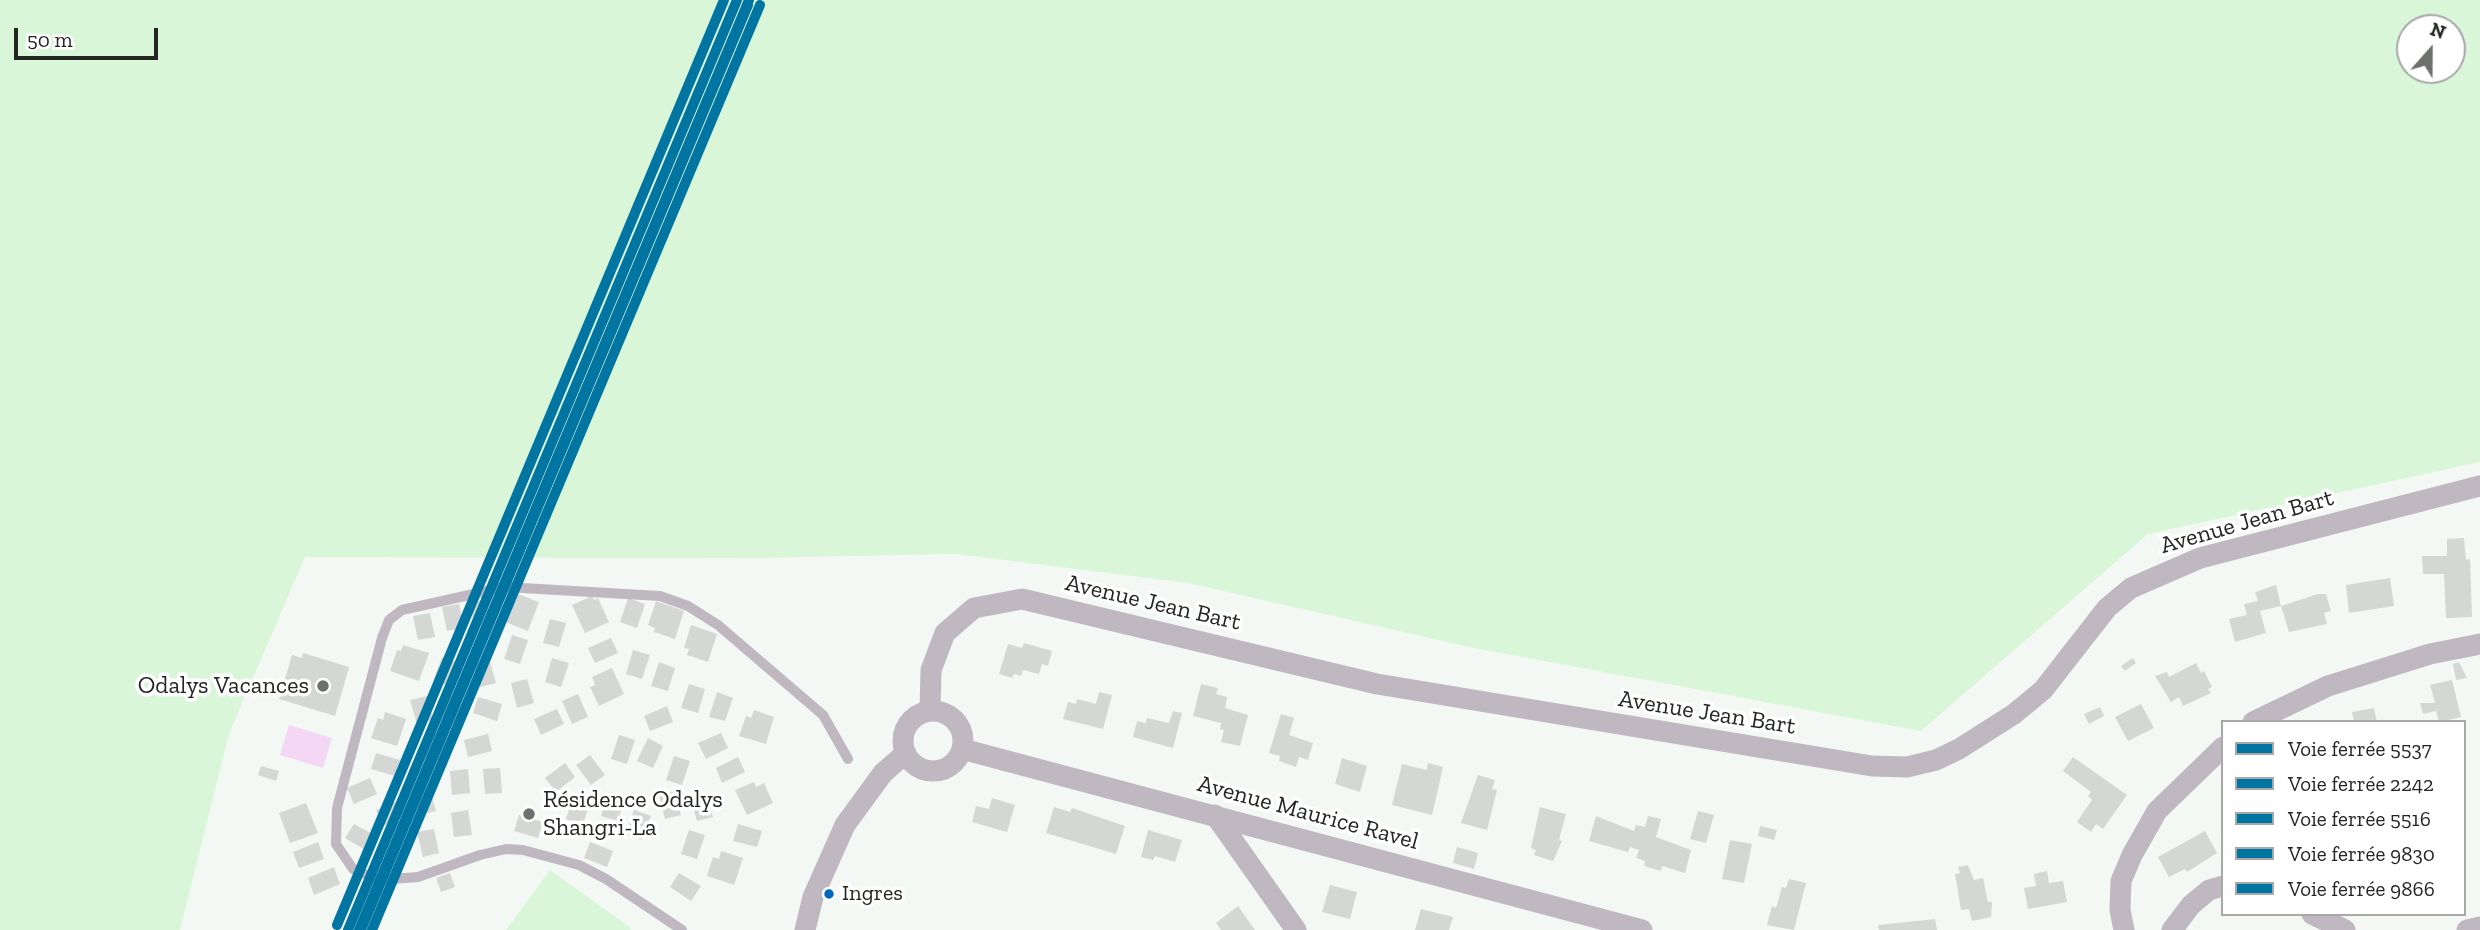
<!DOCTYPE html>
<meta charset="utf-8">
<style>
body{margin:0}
#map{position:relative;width:2480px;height:930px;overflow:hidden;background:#f4f8f4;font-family:"Zilla Slab",serif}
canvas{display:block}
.legend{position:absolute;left:2221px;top:720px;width:245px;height:196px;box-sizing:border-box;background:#fff;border:2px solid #a7a8a7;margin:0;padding:9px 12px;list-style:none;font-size:21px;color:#242624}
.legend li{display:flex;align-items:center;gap:14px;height:35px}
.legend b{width:35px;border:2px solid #a7a8a7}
.north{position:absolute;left:2396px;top:14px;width:70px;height:70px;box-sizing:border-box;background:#fff;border:2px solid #a7a8a7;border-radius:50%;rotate:21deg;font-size:19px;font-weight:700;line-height:28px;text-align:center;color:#242624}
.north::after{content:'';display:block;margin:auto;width:24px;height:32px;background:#6d706d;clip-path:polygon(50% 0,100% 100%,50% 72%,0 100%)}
.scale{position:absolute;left:14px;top:28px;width:144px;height:32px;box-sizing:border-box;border:4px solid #242624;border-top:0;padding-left:9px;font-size:21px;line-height:24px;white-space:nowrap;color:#242624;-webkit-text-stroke:5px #fff;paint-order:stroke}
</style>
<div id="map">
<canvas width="2480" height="930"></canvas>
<ul class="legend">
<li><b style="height:9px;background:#0075a1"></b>Voie ferrée 5537</li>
<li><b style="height:9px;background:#0075a1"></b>Voie ferrée 2242</li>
<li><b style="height:9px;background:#0075a1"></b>Voie ferrée 5516</li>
<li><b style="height:9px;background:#0075a1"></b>Voie ferrée 9830</li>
<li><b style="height:9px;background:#0075a1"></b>Voie ferrée 9866</li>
</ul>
<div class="north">N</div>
<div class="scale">50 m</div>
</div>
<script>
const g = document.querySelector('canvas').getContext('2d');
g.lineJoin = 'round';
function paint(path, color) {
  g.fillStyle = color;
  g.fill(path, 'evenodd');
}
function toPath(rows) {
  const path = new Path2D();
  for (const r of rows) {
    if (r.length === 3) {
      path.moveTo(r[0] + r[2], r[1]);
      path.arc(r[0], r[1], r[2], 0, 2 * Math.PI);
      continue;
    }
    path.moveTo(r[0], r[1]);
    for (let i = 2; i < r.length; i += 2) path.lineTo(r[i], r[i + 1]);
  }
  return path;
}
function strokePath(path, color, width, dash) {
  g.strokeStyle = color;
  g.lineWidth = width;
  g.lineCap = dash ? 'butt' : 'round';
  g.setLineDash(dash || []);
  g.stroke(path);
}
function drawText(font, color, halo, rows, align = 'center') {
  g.font = font + ' "Zilla Slab",serif';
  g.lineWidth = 7;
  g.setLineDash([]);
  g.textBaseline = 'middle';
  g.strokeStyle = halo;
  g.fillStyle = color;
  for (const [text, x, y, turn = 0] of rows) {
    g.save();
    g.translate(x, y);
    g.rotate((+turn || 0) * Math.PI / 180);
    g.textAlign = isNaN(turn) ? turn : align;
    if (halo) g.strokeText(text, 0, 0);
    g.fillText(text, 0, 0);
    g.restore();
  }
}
paint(toPath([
 [0,0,2480,0,2480,462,2148,534,1921,731,1469,647,1188,583,956,554,747,558,305,557,229,734,180,930,0,930],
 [2410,28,2452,28,2452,70,2410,70],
 [550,870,631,928,630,930,506,930]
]), '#daf6d9');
paint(toPath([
 [289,725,332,738,323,768,280,755]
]), '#f4d6f5');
paint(toPath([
 [2464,538,2466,560,2470,559,2472,617,2446,618,2444,574,2423,574,2422,556,2447,556,2447,539],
 [2390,578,2394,606,2349,613,2346,585],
 [2276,585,2281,606,2260,611,2266,633,2235,642,2229,619,2247,615,2244,604,2258,601,2255,592],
 [518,594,539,602,528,631,500,620,509,598,516,601],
 [2318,594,2326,594,2331,611,2324,613,2327,624,2289,632,2281,606],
 [592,596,594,600,598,598,609,622,585,633,572,605],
 [628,598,645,604,637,628,620,622],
 [486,599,492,623,475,627,469,603],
 [656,601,684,611,675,639,654,632,655,628,648,625],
 [459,604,464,628,447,631,442,607],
 [430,613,435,637,418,640,413,616],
 [550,619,566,623,559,647,543,643],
 [691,625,717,634,708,662,687,655,689,649,684,648],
 [512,635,528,640,520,664,504,659],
 [611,638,618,653,595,663,588,648],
 [1024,643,1052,651,1048,666,1042,664,1039,674,1023,670,1021,676,1014,674,1012,678,999,674,1008,644,1022,648],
 [403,645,429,653,419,681,390,671,397,650,401,651],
 [633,650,650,655,642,679,626,674],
 [303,653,349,667,335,716,279,699,292,655,302,658],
 [442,657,458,662,450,686,433,681],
 [489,658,496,683,480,687,473,663],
 [552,658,569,663,561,687,545,682],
 [2133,658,2136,663,2125,671,2121,666],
 [659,662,675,668,668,691,651,686],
 [2459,662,2467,678,2456,680,2453,664],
 [2196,663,2201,673,2204,671,2212,687,2208,689,2211,693,2183,706,2179,697,2171,702,2155,676,2167,672,2169,677],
 [612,668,624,694,599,706,590,687,595,685,592,677],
 [527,679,534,703,517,708,511,683],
 [2452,680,2461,717,2439,722,2436,711,2423,714,2420,703,2435,703,2430,685],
 [689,684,705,689,698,713,681,708],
 [1201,684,1218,688,1216,694,1227,697,1225,708,1248,715,1240,746,1221,742,1224,730,1220,729,1221,723,1193,716],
 [717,692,733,698,725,721,709,717],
 [1099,692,1112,695,1103,729,1063,719,1068,702,1076,704,1077,699,1096,704],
 [578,694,588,717,572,724,562,701],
 [457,695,464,719,447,724,440,700],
 [427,696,433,720,417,724,410,700],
 [478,697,502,704,497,721,473,713],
 [2141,704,2154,728,2128,741,2115,717],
 [667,706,673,722,650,731,644,716],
 [2100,707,2104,716,2089,724,2084,714],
 [2374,708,2377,722,2354,722,2352,712],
 [557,709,564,724,541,735,534,719],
 [754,710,774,717,766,744,739,736,746,716,751,718],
 [1173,711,1182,713,1173,748,1133,737,1137,721,1146,723,1147,718,1169,723],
 [385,712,406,719,397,746,371,738,378,718,383,720],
 [1281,714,1294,718,1289,735,1313,743,1308,760,1299,757,1296,767,1279,761,1280,756,1269,753],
 [431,732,447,738,439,761,423,756],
 [721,733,728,748,706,759,698,743],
 [488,734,492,751,468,757,464,740],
 [619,735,635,740,627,764,611,759],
 [648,738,663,746,653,768,637,761],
 [376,753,400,760,395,776,371,769],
 [590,755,605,775,591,785,576,765],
 [674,756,690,761,682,785,666,780],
 [738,757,745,772,722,783,716,768],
 [2073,757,2127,795,2103,829,2096,824,2091,832,2077,822,2092,800,2088,796,2091,792,2063,771],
 [1342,758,1367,766,1360,792,1335,784],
 [565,763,575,777,556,792,545,778],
 [1428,763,1443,767,1432,815,1392,805,1402,764,1427,770],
 [261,766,279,771,276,781,258,775],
 [500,768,502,793,485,794,483,769],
 [468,769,470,793,452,795,450,771],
 [1478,775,1495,780,1492,789,1497,790,1487,830,1461,823],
 [370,778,377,794,354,804,347,788],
 [754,782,756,787,764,783,773,803,747,815,735,790],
 [429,787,436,811,419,815,413,791],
 [675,791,681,815,665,819,659,795],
 [609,792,625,797,618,821,601,816],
 [706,793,713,817,697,821,690,797],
 [574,795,590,801,583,825,566,819],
 [992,798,1015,805,1007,832,972,822,976,806,989,809],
 [399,800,406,815,383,826,376,810],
 [306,803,318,833,290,843,279,813],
 [1054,807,1070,812,1072,808,1125,826,1116,854,1046,833],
 [1540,807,1566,814,1559,840,1562,841,1553,861,1534,855,1536,850,1531,848],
 [468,810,472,835,454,837,451,813],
 [634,810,651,816,642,840,626,834],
 [1698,811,1714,815,1706,843,1690,839],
 [519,815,543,822,538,838,514,831],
 [1596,816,1634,831,1636,825,1645,827,1648,816,1661,819,1656,837,1691,850,1685,873,1662,866,1661,871,1644,866,1645,861,1636,858,1639,850,1630,847,1628,852,1589,841],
 [354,824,376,836,367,851,345,838],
 [738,824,762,831,757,847,733,841],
 [1760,826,1777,830,1774,840,1758,836],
 [434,829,439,853,423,857,417,832],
 [689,830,705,835,697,859,681,854],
 [1148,830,1182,840,1175,862,1155,856,1153,860,1141,857],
 [2205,831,2217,853,2187,872,2185,869,2169,877,2158,857],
 [1730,840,1752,844,1744,883,1722,879],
 [318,842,324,859,299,868,293,852],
 [590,842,613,851,607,867,584,858],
 [1457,847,1478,853,1474,869,1453,863],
 [721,851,743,858,734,885,707,876,713,857,719,859],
 [1968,865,1974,880,1983,878,1988,902,1992,902,1991,917,1972,921,1969,909,1961,910,1955,874,1960,873,1958,867],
 [334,867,340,884,314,895,308,878],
 [2047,871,2049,883,2063,881,2067,902,2028,909,2024,888,2036,886,2034,874],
 [450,873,455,887,441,892,436,878],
 [679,873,701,886,691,901,670,887],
 [1789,879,1806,883,1794,930,1767,925,1772,906,1776,908,1782,887,1786,888],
 [1330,885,1357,892,1350,919,1322,912],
 [1238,906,1255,930,1221,930,1216,923],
 [1421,909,1453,917,1449,930,1415,930],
 [1935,919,1937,930,1879,930,1878,925]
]), '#d4d7d4');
strokePath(toPath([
 [682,930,606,879,579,865,523,850,506,849,480,855,418,877,379,880,353,869,336,844,337,808,382,638,389,620,402,610,505,587,660,596,688,606,718,625,823,715,848,759]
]), '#bfb8c0', 10);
strokePath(toPath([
 [930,711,931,670,945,633,974,608,1022,599,1377,684,1872,766,1907,767,1936,760,1959,749,2014,714,2043,690,2107,608,2131,588,2200,558,2480,486],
 [933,741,30],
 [2253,722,2328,686,2430,654,2480,644],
 [962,749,1642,930],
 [1215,815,1296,930],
 [2312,914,2345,930],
 [805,930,813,897,845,825,883,773,906,753],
 [2124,930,2120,910,2121,881,2132,855,2157,811,2223,747],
 [2172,930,2191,905,2209,890,2223,886],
 [2467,930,2480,927]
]), '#bfb8c0', 21);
strokePath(toPath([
 [359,930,749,0]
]), '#0075a1', 10);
strokePath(toPath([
 [348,930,737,0]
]), '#0075a1', 10);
strokePath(toPath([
 [361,930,748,5]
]), '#0075a1', 10);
strokePath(toPath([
 [372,930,760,5]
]), '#0075a1', 10);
strokePath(toPath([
 [337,925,724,0]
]), '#0075a1', 10);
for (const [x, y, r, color] of [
 [323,686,7,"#6d706d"],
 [529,814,7,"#6d706d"],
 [829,894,6,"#0065bd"]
]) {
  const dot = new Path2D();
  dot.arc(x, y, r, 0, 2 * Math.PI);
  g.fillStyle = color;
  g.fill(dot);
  strokePath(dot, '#fff', 2.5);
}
drawText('22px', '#242624', '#fff', [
 ["Ingres",842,894]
], 'left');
drawText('24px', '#242624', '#fff', [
 ["Avenue Jean Bart",2247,522,-16],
 ["Avenue Jean Bart",1153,603,13],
 ["Avenue Jean Bart",1707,713,9],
 ["Avenue Maurice Ravel",1308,813,15]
]);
drawText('24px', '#242624', '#fff', [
 ["Odalys Vacances",309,686],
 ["Résidence Odalys",543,800,"left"],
 ["Shangri-La",543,828,"left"]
], 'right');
</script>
